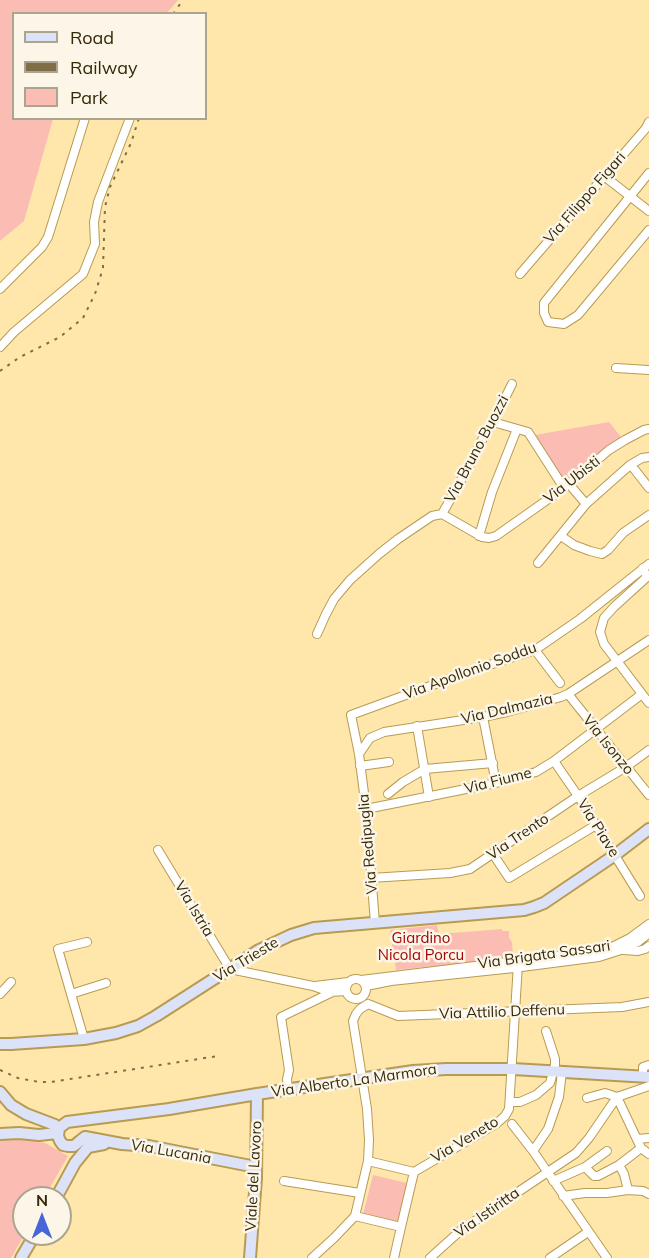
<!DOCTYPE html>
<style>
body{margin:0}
#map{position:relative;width:649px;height:1258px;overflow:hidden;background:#ffe7ac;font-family:Mulish,sans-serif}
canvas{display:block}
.legend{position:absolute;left:12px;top:12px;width:195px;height:108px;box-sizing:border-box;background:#fcf6e8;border:2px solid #aca48f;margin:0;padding:8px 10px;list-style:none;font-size:18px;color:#352909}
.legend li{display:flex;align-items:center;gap:12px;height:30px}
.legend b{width:30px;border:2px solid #aca48f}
.north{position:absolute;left:12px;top:1186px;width:60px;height:60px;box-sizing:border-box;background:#fcf6e8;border:2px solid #aca48f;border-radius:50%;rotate:0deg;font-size:16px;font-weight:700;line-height:24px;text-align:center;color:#352909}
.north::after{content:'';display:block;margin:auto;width:21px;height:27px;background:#4765d9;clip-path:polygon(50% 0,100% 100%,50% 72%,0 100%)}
</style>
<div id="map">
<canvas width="649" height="1258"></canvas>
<ul class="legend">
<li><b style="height:8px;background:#dce3f8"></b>Road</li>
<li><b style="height:8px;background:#7f6e45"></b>Railway</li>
<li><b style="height:16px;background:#fbbdb3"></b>Park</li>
</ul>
<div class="north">N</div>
</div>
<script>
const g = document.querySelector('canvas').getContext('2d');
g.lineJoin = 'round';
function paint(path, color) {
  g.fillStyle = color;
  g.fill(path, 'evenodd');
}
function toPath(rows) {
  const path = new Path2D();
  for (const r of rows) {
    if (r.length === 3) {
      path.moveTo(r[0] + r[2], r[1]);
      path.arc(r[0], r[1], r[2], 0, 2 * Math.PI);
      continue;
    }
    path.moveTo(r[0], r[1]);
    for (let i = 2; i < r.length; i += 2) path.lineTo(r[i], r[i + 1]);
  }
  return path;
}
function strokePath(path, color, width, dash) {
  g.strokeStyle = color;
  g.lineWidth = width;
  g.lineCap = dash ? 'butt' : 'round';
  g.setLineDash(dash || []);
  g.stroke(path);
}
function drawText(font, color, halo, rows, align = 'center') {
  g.font = font + ' Mulish,sans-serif';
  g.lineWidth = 5;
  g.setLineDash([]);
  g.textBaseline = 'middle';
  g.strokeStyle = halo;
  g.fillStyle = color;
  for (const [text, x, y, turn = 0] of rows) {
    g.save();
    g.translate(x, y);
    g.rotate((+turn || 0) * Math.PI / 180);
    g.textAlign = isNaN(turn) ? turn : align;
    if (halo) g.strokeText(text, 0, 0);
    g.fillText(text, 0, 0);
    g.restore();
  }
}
paint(toPath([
 [0,0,178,0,167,13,14,14,14,118,53,119,24,221,0,241],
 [609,422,621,437,564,483,535,435],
 [437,925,439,934,502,929,502,931,509,931,509,938,512,942,513,958,396,970,390,930],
 [12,1138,25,1138,45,1143,68,1156,44,1198,24,1198,25,1234,11,1258,0,1258,0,1140],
 [373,1175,407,1183,398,1222,363,1214]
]), '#fbbdb3');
const street = toPath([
 [649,173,544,303,544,313,548,322,564,324,578,315,649,230],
 [604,176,649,211],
 [520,274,646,128,649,122],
 [0,289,42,247,48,237,85,118],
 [0,347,14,332,83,274,95,244,94,222,98,202,130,118],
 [616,368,649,370],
 [493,422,528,432,564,488],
 [630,465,635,470,649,488],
 [569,484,586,504],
 [442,514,473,459,482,440,493,422,512,384],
 [479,536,492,492,517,429],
 [561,536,574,545,590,551,602,554,608,550,623,533,649,515],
 [538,563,586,504,630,465,642,458,649,457],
 [643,568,647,577,614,607,604,618,600,632,604,644,649,703],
 [317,634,326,614,334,599,350,580,379,554,398,539,432,516,442,514,482,537,489,538,496,536,564,488,609,450,625,440,644,430,649,429],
 [535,650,560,683],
 [568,694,649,795],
 [483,717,496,783],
 [417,726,429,797],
 [359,754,370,738,384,732,483,717,507,712,561,697,568,694,649,640],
 [554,761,578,796,640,896],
 [360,766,389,762],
 [388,794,403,782,425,769,493,763],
 [366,809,496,783,536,772,554,761,642,694],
 [158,850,230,969,313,986,330,992,346,991],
 [493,854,509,878,596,825],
 [371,878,450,873,470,869,578,796,626,767,649,750],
 [375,923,366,809,359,754,351,715,474,670,535,650,580,619,649,564],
 [623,950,638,951,645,949,649,946],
 [356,989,10],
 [361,980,597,951,614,946,630,938,649,924],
 [315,986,348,982],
 [366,986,391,981,514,968,599,957,621,950,638,942,649,933],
 [0,994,11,982],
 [71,994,106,983],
 [368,1004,398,1016,622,1007,649,1002],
 [84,1039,58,949,87,942],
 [643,1077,643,1067,649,1065],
 [288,1090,287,1079,289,1070,281,1017,347,985],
 [617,1097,641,1148,649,1154],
 [587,1098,605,1093,617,1097],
 [510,1102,520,1102,536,1095,550,1083,555,1065,555,1059,546,1031],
 [512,1124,533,1151,607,1258],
 [637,1139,649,1138],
 [533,1151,548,1129,559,1097,562,1072],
 [368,1161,414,1172,401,1227,355,1216,368,1161],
 [368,1161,369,1140,367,1109,353,1021,356,1014,360,1009,368,1004],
 [619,1165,624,1174,628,1190],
 [585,1167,607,1151],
 [414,1172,496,1124,505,1116,509,1109,518,964],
 [284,1181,360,1193],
 [553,1181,585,1167,594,1176,598,1176,619,1165,641,1148],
 [563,1196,585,1193,607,1193,628,1190,643,1191,649,1194],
 [312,1258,334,1238,355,1216],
 [394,1258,401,1227],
 [430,1258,460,1231,576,1153,589,1138,617,1097,649,1086],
 [550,1258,588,1232]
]);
const secondary = toPath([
 [0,1044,11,1044,84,1039,116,1033,138,1026,156,1016,259,950,291,935,314,928,524,910,534,907,544,903,615,855,649,829],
 [0,1092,11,1105,26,1114,55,1125,58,1130],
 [0,1134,19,1133,39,1135,57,1133],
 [81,1140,85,1137,122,1144,149,1146,256,1167],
 [80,1141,74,1146,68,1146,63,1145,60,1141,58,1136,59,1128,67,1122,169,1109,257,1094,413,1071,446,1069,513,1069,649,1077],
 [56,1198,75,1163,88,1147,104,1144],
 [21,1258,35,1234],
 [250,1258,256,1178,257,1094]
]);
strokePath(street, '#b89b51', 10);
strokePath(secondary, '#b89b51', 14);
strokePath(street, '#fff', 8);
strokePath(secondary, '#dce3f8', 10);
strokePath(toPath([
 [173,14,183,0],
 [0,371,20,357,60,337,83,318,95,294,103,268,105,207,110,187,131,143,139,118],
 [0,1070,18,1078,39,1082,51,1082,218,1056]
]), '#7f6e45', 2, [3, 6]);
drawText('15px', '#352909', '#fcf6e8', [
 ["Via Filippo Figari",585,198,-49],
 ["Via Bruno Buozzi",477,449,-62],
 ["Via Ubisti",572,480,-38],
 ["Via Apollonio Soddu",470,671,-20],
 ["Via Dalmazia",507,709,-13],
 ["Via Isonzo",608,745,51],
 ["Via Fiume",498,781,-14],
 ["Via Piave",598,828,58],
 ["Via Trento",518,837,-34],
 ["Via Redipuglia",368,844,-95],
 ["Via Istria",194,909,59],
 ["Via Brigata Sassari",544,955,-8],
 ["Via Trieste",246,960,-31],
 ["Via Attilio Deffenu",502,1012,-2],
 ["Via Alberto La Marmora",354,1081,-8],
 ["Via Veneto",465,1140,-31],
 ["Via Lucania",171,1152,10],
 ["Viale del Lavoro",254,1176,-87],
 ["Via Istiritta",487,1213,-35]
]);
drawText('15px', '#a60305', '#fcf6e8', [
 ["Giardino",421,938],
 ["Nicola Porcu",421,955]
]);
</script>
